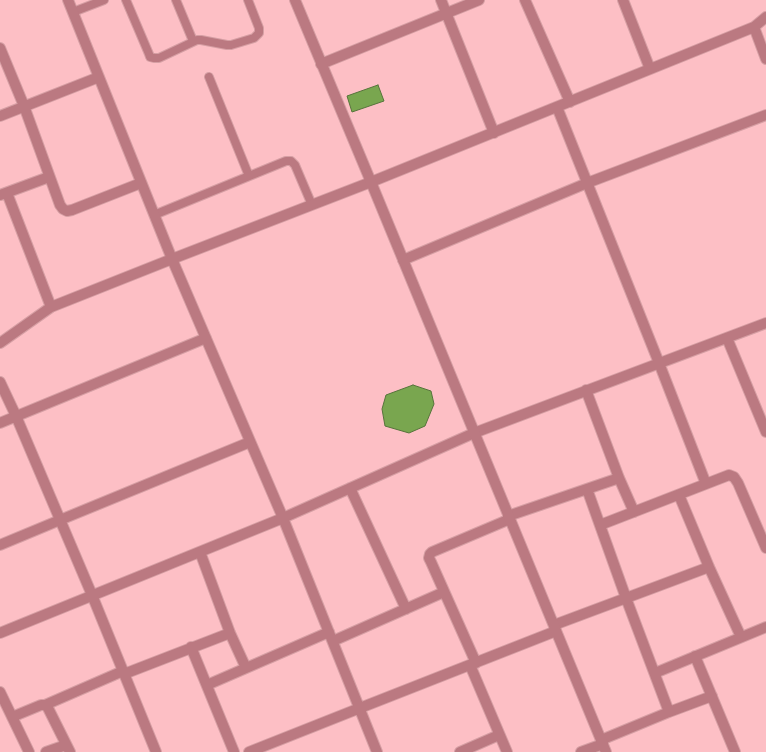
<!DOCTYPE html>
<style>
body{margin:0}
canvas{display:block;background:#fdbfc5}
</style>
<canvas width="766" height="752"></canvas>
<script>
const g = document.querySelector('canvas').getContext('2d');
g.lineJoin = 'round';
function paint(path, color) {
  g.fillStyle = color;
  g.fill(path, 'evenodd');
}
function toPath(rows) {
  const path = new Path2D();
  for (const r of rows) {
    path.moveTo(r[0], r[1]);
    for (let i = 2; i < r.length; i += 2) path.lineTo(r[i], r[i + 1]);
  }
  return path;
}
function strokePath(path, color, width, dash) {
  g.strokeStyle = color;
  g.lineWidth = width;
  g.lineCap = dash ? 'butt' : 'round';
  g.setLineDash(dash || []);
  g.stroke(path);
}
const building = toPath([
 [378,85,384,101,352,112,347,96,378,85],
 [413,385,431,391,434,404,425,426,409,433,385,426,382,409,386,395,413,385]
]);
paint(building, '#79a64f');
strokePath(building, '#56743b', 1);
const service = toPath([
 [126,0,149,54,150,57,154,58,159,58,197,40,201,40,227,45,231,45,254,38,259,33,259,28,248,0],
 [176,0,193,41],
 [73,12,104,0],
 [209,77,249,176],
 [154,215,286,161,291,161,295,165,312,205]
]);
const minor = toPath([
 [68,0,172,259,283,518,377,752],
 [441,0,494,133],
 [525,0,570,102],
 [623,0,650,69],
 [754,27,766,59],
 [0,48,24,106,60,205,63,209,67,211,72,210,141,183],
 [321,64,479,0],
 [557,107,659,363,706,484],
 [0,116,99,77],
 [7,193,51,307],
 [0,195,49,177],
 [403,260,587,183,766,115],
 [727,338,766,432],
 [0,343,51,307,172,259,371,182,754,27,766,17],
 [0,382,16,416,92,595,156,752],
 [586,390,619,478,634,512],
 [0,423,206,338],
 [350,488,406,609],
 [587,489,626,598,669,712],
 [679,495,709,567,741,637],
 [508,516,619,478],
 [600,525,729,475,734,477,738,483,766,548],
 [0,545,60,520,250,442],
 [200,552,230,633,246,668],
 [554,625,709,567],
 [0,633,283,518,474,433,766,323],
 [333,641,444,592],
 [191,647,234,752],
 [695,656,735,752],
 [476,663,431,562,429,558,430,554,432,552,510,519],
 [470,665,507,752],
 [655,673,766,627],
 [124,674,230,633],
 [207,685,329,632],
 [0,692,29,752],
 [45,705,123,671],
 [12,717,41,705,45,705,48,708,70,752],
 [601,740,669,712,712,696],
 [46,752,66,745],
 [249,752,360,708,556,631],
 [460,752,499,735],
 [581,752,603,744]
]);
const tertiary = toPath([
 [295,0,371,182,606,752]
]);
strokePath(service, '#d69fa4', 10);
strokePath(minor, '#d69fa4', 12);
strokePath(tertiary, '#d69fa4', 12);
strokePath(service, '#bb7981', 8);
strokePath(minor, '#bb7981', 10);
strokePath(tertiary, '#bb7981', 10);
</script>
